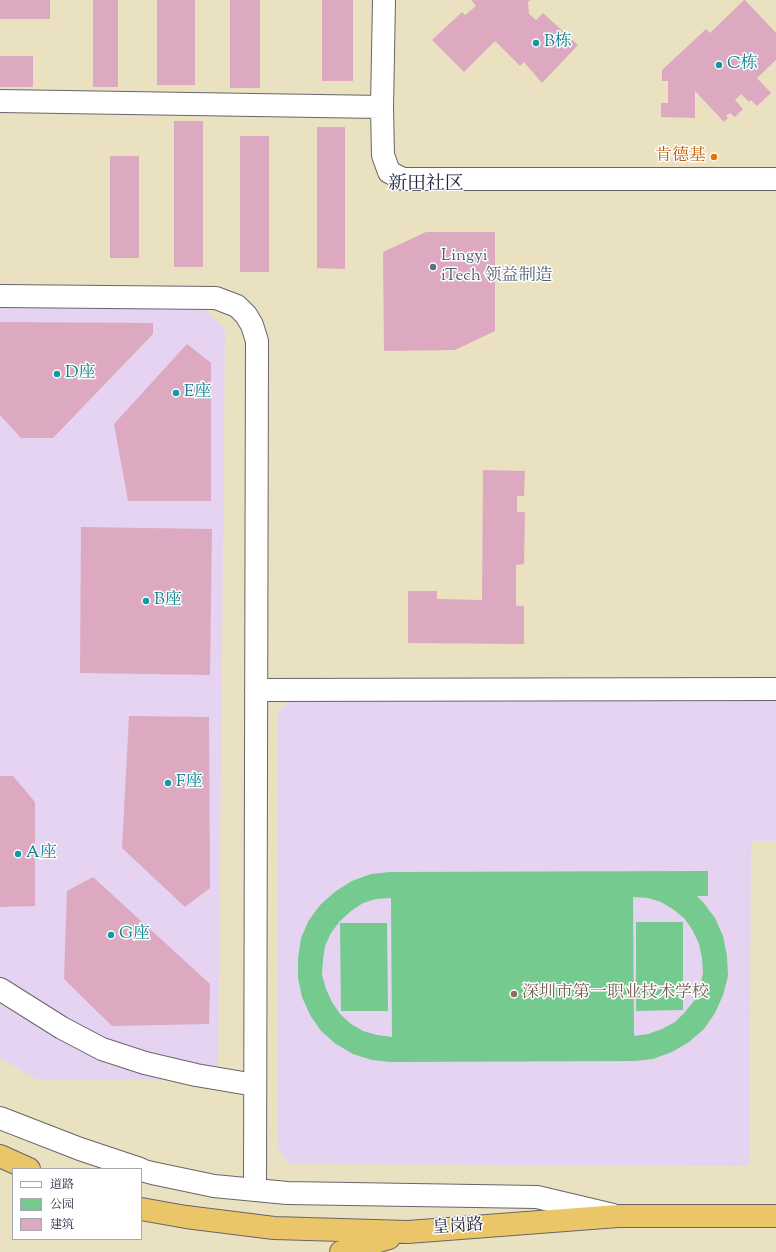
<!DOCTYPE html>
<meta charset="utf-8">
<style>
body{margin:0}
#map{position:relative;width:776px;height:1252px;overflow:hidden;background:#eae1c0;font-family:"Sorts Mill Goudy","Noto Serif SC",serif}
canvas{display:block}
.legend{position:absolute;left:12px;top:1168px;width:130px;height:72px;box-sizing:border-box;background:#fff;border:1px solid #a7a7b1;margin:0;padding:5px 7px;list-style:none;font-size:12px;color:#22223b}
.legend li{display:flex;align-items:center;gap:8px;height:20px}
.legend b{width:20px;border:1px solid #a7a7b1}
</style>
<div id="map">
<canvas width="776" height="1252"></canvas>
<ul class="legend">
<li><b style="height:5px;background:#fff"></b>道路</li>
<li><b style="height:11px;background:#74ca8f"></b>公园</li>
<li><b style="height:11px;background:#dda9c1"></b>建筑</li>
</ul>
</div>
<script>
const g = document.querySelector('canvas').getContext('2d');
g.lineJoin = 'round';
function paint(path, color) {
  g.fillStyle = color;
  g.fill(path, 'evenodd');
}
function toPath(rows) {
  const path = new Path2D();
  for (const r of rows) {
    path.moveTo(r[0], r[1]);
    for (let i = 2; i < r.length; i += 2) path.lineTo(r[i], r[i + 1]);
  }
  return path;
}
function strokePath(path, color, width, dash) {
  g.strokeStyle = color;
  g.lineWidth = width;
  g.lineCap = dash ? 'butt' : 'round';
  g.setLineDash(dash || []);
  g.stroke(path);
}
function drawText(font, color, halo, rows, align = 'center') {
  g.font = font + ' "Sorts Mill Goudy","Noto Serif SC",serif';
  g.lineWidth = 3;
  g.setLineDash([]);
  g.textBaseline = 'middle';
  g.strokeStyle = halo;
  g.fillStyle = color;
  for (const [text, x, y, turn = 0] of rows) {
    g.save();
    g.translate(x, y);
    g.rotate((+turn || 0) * Math.PI / 180);
    g.textAlign = isNaN(turn) ? turn : align;
    if (halo) g.strokeText(text, 0, 0);
    g.fillText(text, 0, 0);
    g.restore();
  }
}
paint(toPath([
 [0,296,193,299,225,329,218,1080,36,1079,0,1058],
 [291,698,776,701,776,841,751,841,749,1166,289,1164,277,1147,277,714]
]), '#e5d3f1');
paint(toPath([
 [708,871,708,896,697,896,703,902,715,918,723,936,727,956,728,976,723,995,715,1013,704,1029,689,1042,672,1052,653,1059,635,1061,390,1062,372,1060,353,1054,336,1044,321,1031,310,1015,302,997,298,978,298,958,301,938,309,920,321,904,336,891,352,881,371,874,390,872],
 [633,897,648,898,661,902,674,910,685,919,693,931,699,944,702,958,703,973,700,987,694,1001,685,1012,675,1022,662,1029,648,1034,634,1036],
 [391,898,392,1037,377,1035,363,1031,351,1024,340,1014,332,1002,326,989,322,975,323,960,325,946,331,933,340,921,351,911,363,903,376,899],
 [636,922,683,922,683,1010,636,1011],
 [340,923,387,923,388,1011,341,1011]
]), '#74ca8f');
paint(toPath([
 [0,0,50,0,50,19,0,19],
 [93,0,118,0,118,87,93,87],
 [157,0,195,0,195,85,157,85],
 [230,0,260,0,260,88,230,88],
 [322,0,353,0,353,81,322,81],
 [471,0,530,0,528,2,529,14,536,20,543,13,578,45,542,83,524,62,520,66,495,41,464,72,432,40,462,12,465,15,476,6],
 [744,0,745,0,776,33,776,60,757,78,771,93,757,106,751,100,749,102,741,94,735,100,743,109,735,117,730,113,726,116,728,118,724,122,695,91,695,118,661,117,661,103,668,103,668,81,662,81,662,70,706,29,710,33],
 [0,56,33,56,33,87,0,87],
 [174,121,203,121,203,267,174,267],
 [317,127,345,127,345,269,317,268],
 [240,136,269,136,269,272,240,272],
 [110,156,139,156,139,258,110,258],
 [426,232,495,232,495,331,455,350,384,351,383,252],
 [0,322,153,323,153,334,53,438,21,438,0,415],
 [187,344,211,363,211,501,128,501,114,424],
 [483,470,525,471,524,496,517,496,517,512,525,512,524,564,516,565,516,606,524,606,524,644,408,643,408,591,437,591,437,599,482,600],
 [81,527,212,529,210,675,80,673],
 [129,716,209,717,210,888,185,907,122,848],
 [0,776,13,776,35,802,35,906,0,907],
 [93,877,210,984,209,1024,112,1026,64,979,67,891]
]), '#dda9c1');
const minor = toPath([
 [384,0,382,107,383,155,389,172,403,179,776,179],
 [0,101,382,107],
 [0,296,216,298,237,306,246,315,252,325,257,341,255,1190],
 [256,690,776,689],
 [0,989,62,1028,102,1049,145,1063,196,1075,255,1085],
 [0,1118,80,1149,140,1169],
 [141,1170,152,1173,214,1186,287,1193,537,1197,613,1215]
]);
const highway = toPath([
 [0,1156,29,1169],
 [141,1209,186,1217,274,1228,408,1232,618,1216,776,1216],
 [341,1252,389,1238]
]);
strokePath(minor, '#68656a', 24);
strokePath(highway, '#68656a', 24);
strokePath(minor, '#fff', 22);
strokePath(highway, '#eac669', 22);
for (const [x, y, r, color] of [
 [536,43,4,"#0f9aa8"],
 [719,65,4,"#0f9aa8"],
 [714,157,4,"#e8710a"],
 [433,267,4,"#5c6f8a"],
 [57,374,4,"#0f9aa8"],
 [176,393,4,"#0f9aa8"],
 [146,601,4,"#0f9aa8"],
 [168,783,4,"#0f9aa8"],
 [18,854,4,"#0f9aa8"],
 [111,935,4,"#0f9aa8"],
 [514,994,4,"#8d6e63"]
]) {
  const dot = new Path2D();
  dot.arc(x, y, r, 0, 2 * Math.PI);
  g.fillStyle = color;
  g.fill(dot);
  strokePath(dot, '#fff', 1.5);
}
drawText('17px', '#0d838f', '#fff', [
 ["B栋",544,43],
 ["C栋",727,65],
 ["D座",65,374],
 ["E座",184,393],
 ["B座",154,601],
 ["F座",176,783],
 ["A座",26,854],
 ["G座",119,935]
], 'left');
drawText('17px', '#c56008', '#fff', [
 ["肯德基",706,157]
], 'right');
drawText('17px', '#4e5e75', '#fff', [
 ["Lingyi",441,257],
 ["iTech 领益制造",441,277]
], 'left');
drawText('17px', '#785e54', '#fff', [
 ["深圳市第一职业技术学校",522,994]
], 'left');
drawText('17px', '#22223b', '#fff', [
 ["皇岗路",458,1228,-4]
]);
drawText('19px', '#22223b', '#fff', [
 ["新田社区",426,186]
]);
</script>
